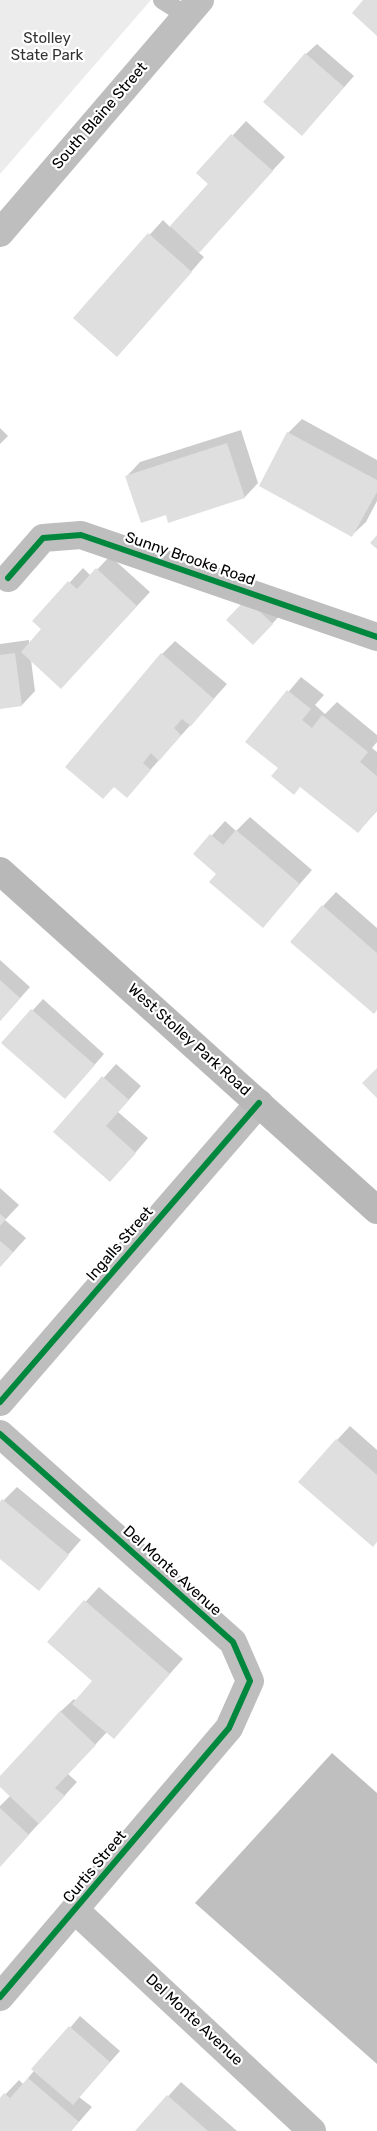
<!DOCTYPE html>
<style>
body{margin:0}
canvas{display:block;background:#fff}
</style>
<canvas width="377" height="2131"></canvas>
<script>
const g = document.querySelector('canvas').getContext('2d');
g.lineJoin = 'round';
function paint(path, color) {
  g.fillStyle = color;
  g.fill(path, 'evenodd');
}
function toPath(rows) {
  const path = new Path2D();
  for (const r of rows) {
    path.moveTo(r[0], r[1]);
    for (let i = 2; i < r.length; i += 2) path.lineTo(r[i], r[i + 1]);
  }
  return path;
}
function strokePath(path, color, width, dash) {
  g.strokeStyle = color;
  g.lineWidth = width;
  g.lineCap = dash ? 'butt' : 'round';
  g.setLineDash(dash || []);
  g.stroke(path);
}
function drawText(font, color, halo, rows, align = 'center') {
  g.font = font + ' Rubik,sans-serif';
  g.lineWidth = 4.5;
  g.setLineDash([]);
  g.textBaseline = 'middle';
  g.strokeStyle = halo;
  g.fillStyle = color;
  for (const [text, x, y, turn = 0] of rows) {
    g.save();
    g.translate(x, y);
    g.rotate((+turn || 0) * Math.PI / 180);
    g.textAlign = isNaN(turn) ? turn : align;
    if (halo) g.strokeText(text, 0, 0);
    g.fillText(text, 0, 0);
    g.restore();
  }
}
paint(toPath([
 [0,0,151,0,0,174]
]), '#ececec');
paint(toPath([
 [332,1753,377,1793,377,2064,195,1903]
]), '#bfbfbf');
paint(toPath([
 [317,44,354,76,302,135,306,54],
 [246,121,285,157,198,252,204,257,130,342,74,318,163,220,170,227,209,183,198,173],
 [302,419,377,460,377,501,366,522,352,535,288,433],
 [0,428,8,436,0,444],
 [241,430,258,483,245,497,166,513,127,476,140,462],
 [110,556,150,592,74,674,31,660,35,691,22,705,0,708,0,644,29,640,29,644,43,629,34,621,83,568,91,576],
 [247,600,282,613,264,633],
 [175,641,227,684,127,796,162,654],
 [301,677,324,695,315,705,325,714,337,702,377,735,377,742,372,748,377,752,377,811,358,832,247,741],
 [250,817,312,870,263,926,218,873,195,854,225,821,236,831],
 [336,892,377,928,377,1009,323,906],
 [0,960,30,987,0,1021],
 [43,999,104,1054,75,1087,3,1043],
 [116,1064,141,1086,118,1112,148,1138,123,1167,55,1132],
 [0,1188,19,1205,5,1220,26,1238,0,1267],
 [350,1426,377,1450,377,1541,337,1440],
 [17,1487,81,1540,38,1589,0,1558,0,1504],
 [99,1587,183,1659,114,1737,107,1732,68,1774,77,1782,0,1866,0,1806,11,1795,0,1786,0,1777,60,1712,74,1699,76,1701,93,1681,49,1642],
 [80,2016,120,2051,79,2097,92,2107,71,2131,0,2131,0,2100,19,2080,23,2084],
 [181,2082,237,2131,137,2131]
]), '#0003');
paint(toPath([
 [363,0,377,0,377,36,352,13],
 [305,53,344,87,302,136,263,102],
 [231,134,273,171,199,253,170,226,208,184,196,173],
 [148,233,192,272,117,357,73,318],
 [287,432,377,480,377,492,352,537,259,486],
 [227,443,245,498,168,523,166,515,141,523,125,476],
 [377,535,377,549,370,543],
 [96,568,137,606,61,689,21,652,41,629,32,621,68,581,77,589],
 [246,599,273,624,253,645,226,620],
 [15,653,22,706,0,709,0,655],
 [161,653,214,699,191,726,182,719,174,728,181,735,159,761,151,753,143,763,151,770,127,798,114,787,103,799,65,767],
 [287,690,311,709,302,720,312,728,322,715,368,752,360,762,377,776,377,810,358,833,300,787,294,795,271,776,278,768,245,742],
 [236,830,300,884,263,928,209,882,216,874,193,854,210,834,223,845],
 [322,905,377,953,377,1010,374,1014,290,942],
 [0,980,20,998,0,1021],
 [31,1009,95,1065,65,1099,1,1043],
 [377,1068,377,1098,362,1083],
 [102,1076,129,1100,106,1126,136,1153,110,1182,53,1132],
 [0,1214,6,1219,0,1226],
 [0,1241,13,1252,0,1267],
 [336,1439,377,1475,377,1542,373,1547,298,1482],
 [2,1499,69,1555,39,1591,0,1559,0,1502],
 [84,1600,170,1674,114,1739,72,1704,92,1681,47,1642],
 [60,1711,96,1745,55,1788,65,1796,39,1824,0,1787,0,1776],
 [0,1808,29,1835,0,1867],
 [69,2026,110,2062,73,2105,31,2069],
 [28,2078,79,2122,71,2131,0,2131,0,2098,4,2093,10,2098],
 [167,2095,208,2131,135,2131]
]), '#dfdfdf');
strokePath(toPath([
 [162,0,186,15]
]), '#bebebe', 18);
strokePath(toPath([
 [8,578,43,538,81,535,377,637],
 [0,1402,259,1103],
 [0,1434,233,1642,250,1681,229,1728,0,1997],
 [75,1910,312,2131]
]), '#bebebe', 28);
strokePath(toPath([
 [0,233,200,0]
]), '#bebebe', 28);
strokePath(toPath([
 [0,871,377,1210]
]), '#b8b8b8', 28);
strokePath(toPath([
 [8,578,43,538,81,535,377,637],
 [0,1402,259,1103],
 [0,1434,233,1642,250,1681,229,1728,0,1997]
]), '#00873e', 6);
drawText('15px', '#333', '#fff', [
 ["Stolley",47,39],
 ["State Park",47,56]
]);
drawText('15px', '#000', '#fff', [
 ["South Blaine Street",100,116,-49],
 ["Sunny Brooke Road",190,559,19],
 ["West Stolley Park Road",189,1040,42],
 ["Ingalls Street",120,1244,-49],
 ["Del Monte Avenue",172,1571,42],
 ["Curtis Street",95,1867,-50],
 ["Del Monte Avenue",194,2020,43]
]);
</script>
